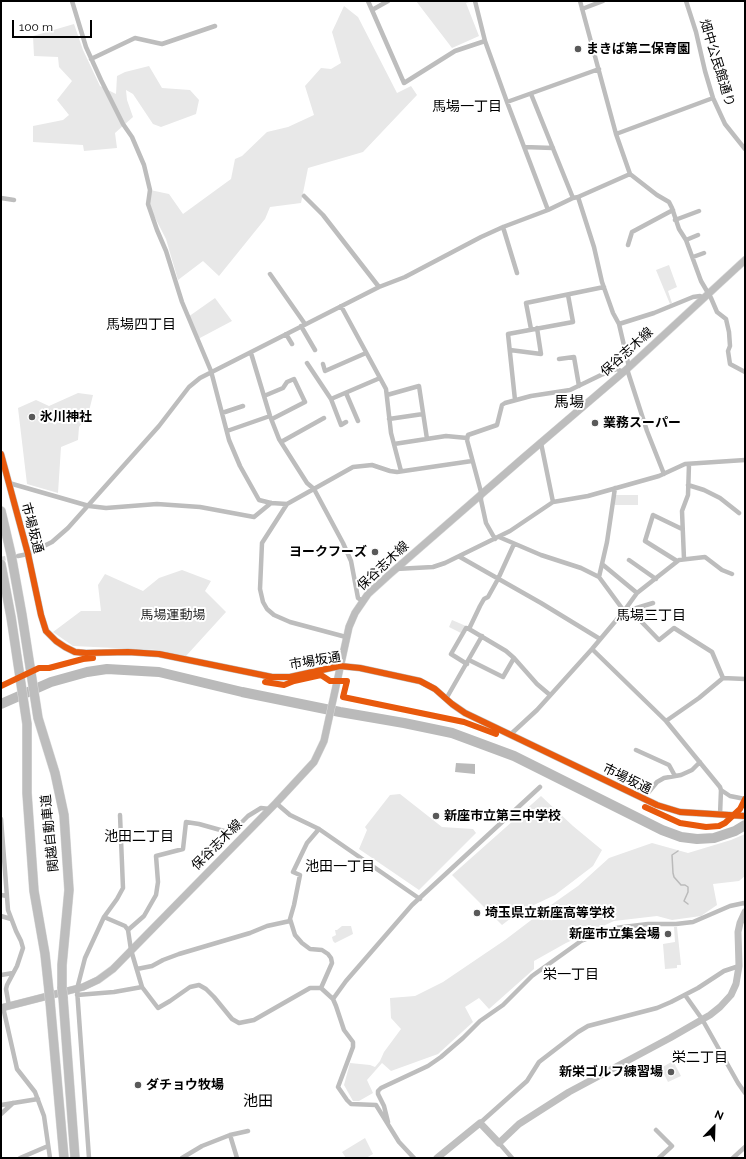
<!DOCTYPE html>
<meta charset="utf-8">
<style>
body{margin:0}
#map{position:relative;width:746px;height:1159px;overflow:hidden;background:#fff;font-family:Raleway,sans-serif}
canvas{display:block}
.frame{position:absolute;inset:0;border:2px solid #000;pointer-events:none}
.north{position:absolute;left:694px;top:1107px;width:40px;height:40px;-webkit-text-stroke:3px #fff;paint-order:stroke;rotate:23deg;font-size:11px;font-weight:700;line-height:16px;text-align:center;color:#000}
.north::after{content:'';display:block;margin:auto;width:14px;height:18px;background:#000;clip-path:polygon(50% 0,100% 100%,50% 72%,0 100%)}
.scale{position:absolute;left:12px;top:20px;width:80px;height:18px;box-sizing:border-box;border:2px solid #000;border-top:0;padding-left:5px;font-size:12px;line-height:14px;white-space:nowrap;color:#000;-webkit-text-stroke:3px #fff;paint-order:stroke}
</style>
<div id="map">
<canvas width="746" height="1159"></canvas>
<div class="frame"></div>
<div class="north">N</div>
<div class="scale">100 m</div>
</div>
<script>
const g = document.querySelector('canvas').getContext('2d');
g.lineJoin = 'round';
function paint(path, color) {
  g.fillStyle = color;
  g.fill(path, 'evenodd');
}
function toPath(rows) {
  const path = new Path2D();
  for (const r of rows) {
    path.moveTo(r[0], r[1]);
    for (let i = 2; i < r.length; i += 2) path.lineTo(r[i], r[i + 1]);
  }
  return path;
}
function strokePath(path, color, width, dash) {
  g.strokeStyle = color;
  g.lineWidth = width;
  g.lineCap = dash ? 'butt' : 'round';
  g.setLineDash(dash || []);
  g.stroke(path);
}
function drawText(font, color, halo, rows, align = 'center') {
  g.font = font + ' Raleway,"Noto Sans JP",sans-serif';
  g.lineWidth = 4;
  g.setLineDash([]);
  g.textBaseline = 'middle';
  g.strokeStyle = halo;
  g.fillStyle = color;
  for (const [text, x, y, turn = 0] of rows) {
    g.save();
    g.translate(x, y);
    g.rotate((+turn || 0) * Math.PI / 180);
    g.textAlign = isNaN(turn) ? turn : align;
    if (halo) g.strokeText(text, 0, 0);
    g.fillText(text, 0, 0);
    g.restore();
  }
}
paint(toPath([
 [416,1,473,1,466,3,479,36,452,48],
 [344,6,358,17,397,93,411,86,417,95,363,152,308,168,301,203,270,207,265,219,219,276,203,261,178,280,166,239,148,204,150,190,169,194,183,214,231,179,235,159,242,156,267,132,288,127,314,115,305,86,321,68,331,69,341,63,332,32],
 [74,24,83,50,100,86,116,94,117,76,125,72,149,66,162,88,190,90,199,100,196,114,161,127,153,124,133,94,126,90,127,100,133,117,115,133,117,148,84,151,83,145,33,142,33,126,63,120,69,115,57,100,72,81,59,67,58,57,34,56,33,36],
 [669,265,677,287,668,291,672,303,670,304,656,270],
 [215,298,232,321,198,339,188,317],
 [78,393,93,395,88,415,79,427,78,440,61,447,58,493,27,484,18,408,36,400,49,406],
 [615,495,638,495,638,505,615,505],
 [182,570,211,581,205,591,226,612,186,656,158,650,73,646,53,632,81,611,101,611,98,585,105,574,143,591,159,578],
 [452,620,466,626,461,633,449,627],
 [400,794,442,827,473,829,476,833,419,890,359,849,367,830,365,827,390,795],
 [541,796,573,826,602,850,593,866,555,895,519,912,502,925,452,875],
 [745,834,745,876,739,881,713,884,717,905,701,916,672,920,657,916,614,921,566,943,534,961,534,969,489,1009,479,998,465,1007,473,1022,438,1054,391,1071,382,1063,367,1080,373,1093,359,1101,353,1101,344,1085,350,1063,370,1065,375,1067,380,1061,384,1052,401,1029,391,1018,390,998,415,996,443,982,505,940,551,905,578,886,609,858,652,843,688,853,731,840],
 [342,926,351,926,353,934,335,943,333,941,332,937,336,935,335,930,337,930],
 [674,927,677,927,681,965,677,965,677,968,665,969,663,944,675,942],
 [673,1061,681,1076,668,1082,661,1068],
 [365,1138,373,1154,366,1158,346,1158,342,1152]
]), '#e8e8e8');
paint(toPath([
 [456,763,475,764,475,774,455,772]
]), '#bababa');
strokePath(toPath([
 [680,840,681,837],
 [678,851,672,855,673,873,674,877,681,885,685,885,688,887,688,892,684,901,688,904]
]), '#bababa', 1.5);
strokePath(toPath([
 [1,704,51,682,87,672,107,669,159,672,242,692,340,712,404,723,452,733,514,756,662,830,681,837,697,839,714,838,735,831,745,825]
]), '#bababa', 10);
strokePath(toPath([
 [1,559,13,557]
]), '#d9d9d9', 4.5, [4.5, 2]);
const primary = toPath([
 [1,1008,83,987,98,980,113,969,276,803,314,762,324,741,349,627,355,613,368,594,390,574,523,458,627,369,745,260]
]);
const highway = toPath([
 [1,511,11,554,22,615,38,718,55,773,64,815,69,890,62,965,62,988],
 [1,564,11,617,27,724,27,793,34,891,45,954,49,991],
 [63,997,75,1158],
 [50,1001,64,1158]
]);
strokePath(primary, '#dbdbdb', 8);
strokePath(highway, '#dbdbdb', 10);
strokePath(toPath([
 [72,1,86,47,101,80,123,124,132,137,144,165,150,190,148,204,157,230,166,251,182,302,211,371,229,440,240,466,259,500,271,503,287,504,353,467,372,465,390,471,397,472,472,461],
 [368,1,404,83,455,51,485,41],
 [475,1,485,41,507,102,548,210],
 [580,1,616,134,630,174,657,195,669,202,672,208,679,229,686,240,701,281,711,298,717,312,726,319,729,332,730,346,728,351,730,364,745,372],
 [686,1,696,32,705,71,713,98,725,124,745,149],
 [582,9,603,1],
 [372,10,388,1],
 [91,59,135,38,162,44,215,26],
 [531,94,573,198],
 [507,102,599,69],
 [616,134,713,98],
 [524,147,553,148],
 [304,196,323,215,379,287],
 [578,197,594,247,602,282,613,313,619,324,629,367],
 [1,198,14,200],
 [675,220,699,211],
 [503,227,517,273],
 [686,240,698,235],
 [628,245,632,232,673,210],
 [693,257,704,253],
 [270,274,305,324],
 [341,306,386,389,391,433,401,471],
 [619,324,654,313,693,297,700,296,704,298],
 [301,326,315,350],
 [531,329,526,303,604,287],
 [286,334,292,344],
 [510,350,541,354,537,328],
 [251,353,270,416,279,439,307,483,314,489,343,543,351,561,358,598,363,601],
 [559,359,574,357,579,386],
 [307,363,331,399,341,425,346,422],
 [323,364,325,371,366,353],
 [627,369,647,431,664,474],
 [346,393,358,421],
 [387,395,419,386,427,439],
 [264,396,283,388,287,382,294,379,305,402,272,419],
 [331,399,380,378],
 [515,400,508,334,573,322,568,295],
 [222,413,243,406],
 [389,419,423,414],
 [227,431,270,416],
 [281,442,324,418],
 [541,443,553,502],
 [394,444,446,436,467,438],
 [9,483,89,506,106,508,157,504,200,507,254,517,271,503],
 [688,485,704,490,720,498,739,513],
 [287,504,262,543,260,589,263,602,267,609,274,615,290,622,346,637],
 [499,537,541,555,581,568,599,577,624,611,592,649,537,710,511,734],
 [495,539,486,523,481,500,481,492,467,440,468,435,497,425,502,405,505,403,531,396,570,390,601,375,617,369,623,372],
 [18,556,28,554,52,542,68,528,159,426,189,387,200,378,379,287,405,277,481,237,503,227,548,210,573,198,578,197,630,174],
 [460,557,541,603,600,639],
 [684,559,682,511,688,495,689,464],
 [629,560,656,579],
 [677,561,645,541,653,515,682,529],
 [602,564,637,593],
 [396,569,433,567,445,563,510,531,553,502,588,496,659,476,685,464,745,460],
 [599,577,607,542,615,488],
 [630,610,653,603],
 [624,611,630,610,659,640,674,628,712,652,723,678],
 [624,611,637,593,679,560,705,557,722,570,732,574],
 [469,629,506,651,514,658,537,684,550,695],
 [592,649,666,721,720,787,721,790,720,815],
 [469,660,503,677,514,658],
 [467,664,451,654,466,628,469,629,480,606,484,599,488,597,498,579,514,544],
 [446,699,482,636],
 [666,721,699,698,723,678,745,679],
 [636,750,669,765,675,776],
 [617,769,653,787],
 [721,790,730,796,745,799],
 [643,799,657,782,664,778,681,775,692,770,700,762],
 [276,803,290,815,319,829,420,899],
 [270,809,261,808,248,816,231,833,199,824,186,822,183,849,156,856,158,882,156,895,144,916,128,930,131,950,142,987,158,1008,170,1001,190,987,199,985,206,989,214,997,232,1019,239,1023,254,1020,310,988,321,988],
 [1,819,8,910,16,931,21,941,23,948,17,966,7,985,6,989,9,1006],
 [319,829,307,843,293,872,300,875,294,905,290,919,295,935,302,943,310,949,322,950,328,954,331,958,332,963,321,988,333,999],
 [1,895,7,896],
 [1,916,11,919],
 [104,917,125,926,128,930],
 [137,969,152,966,163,960,179,954,250,933,267,926,290,921],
 [1,975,13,973],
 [77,995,114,992,142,987],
 [685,995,702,1019,738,1083,745,1093],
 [3,1007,17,1069,35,1092,44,1116,50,1158],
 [1,1105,38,1099],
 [1,1114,13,1103],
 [388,1122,384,1106,378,1094,378,1091,381,1088,428,1066,441,1057,463,1038,480,1021,503,1005,532,976,581,941,615,928,648,924,676,924,693,922,730,906,744,903,745,904],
 [480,1123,527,1081,539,1062,578,1032,588,1026,657,1008,671,1002,698,988,724,971,739,966],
 [656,1130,672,1146,659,1158],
 [230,1135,237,1158],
 [499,1143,512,1158],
 [20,1158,48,1146],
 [89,1158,77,989,85,958,104,917,117,899,123,888,120,815],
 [182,1158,202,1146,230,1135,248,1131],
 [414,1158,399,1142,376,1105,351,1104,347,1100,338,1087,353,1047,353,1042,344,1030,336,1006,333,999,346,981,412,905,540,787],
 [733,1158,745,1147]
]), '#bdbdbd', 4.5);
strokePath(toPath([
 [1,454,28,554,41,615,46,631,56,641,65,647,75,652,86,653,128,652,159,654,272,677,290,677,340,666,360,668,420,681,435,689,452,704,465,713,657,805,680,812,745,816],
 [437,1158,480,1123,499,1143,519,1124,569,1092,670,1038,710,1015,720,1007,731,995,736,984,739,966,738,932,740,923,745,912]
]), '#bfbfbf', 7);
strokePath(primary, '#bdbdbd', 7);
strokePath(highway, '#bdbdbd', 9);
const highwayBridge = toPath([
 [62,988,63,997],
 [49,991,50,1001]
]);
strokePath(highwayBridge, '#dbdbdb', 10, []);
strokePath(highwayBridge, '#bdbdbd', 9);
strokePath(toPath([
 [1,454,28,554,41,615,46,631,56,641,65,647,75,652,86,653,128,652,159,654,272,677,290,677,340,666,360,668,420,681,435,689,452,704,465,713,657,805,680,812,745,816],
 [265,682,284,685,294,681,321,675,330,681,347,681,343,697,464,722,496,734],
 [1,686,39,668,49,668,83,659,93,658],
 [645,807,680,823,706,827,719,826,725,823,740,809,745,799]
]), '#e8590c', 6);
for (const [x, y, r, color] of [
 [578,49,4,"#595959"],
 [32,417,4,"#595959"],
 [595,423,4,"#595959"],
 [375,552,4,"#595959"],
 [436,816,4,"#595959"],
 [477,913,4,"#595959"],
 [668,934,4,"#595959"],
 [671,1072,4,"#595959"],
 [138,1085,4,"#595959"]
]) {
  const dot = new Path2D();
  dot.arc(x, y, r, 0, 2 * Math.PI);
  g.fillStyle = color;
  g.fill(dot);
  strokePath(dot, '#fff', 1.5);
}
drawText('bold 13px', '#000', '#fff', [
 ["まきば第二保育園",586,49],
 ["氷川神社",40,417],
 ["業務スーパー",603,423],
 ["ヨークフーズ",367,552,"right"],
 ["新座市立第三中学校",444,816],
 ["埼玉県立新座高等学校",485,913],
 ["新座市立集会場",660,934,"right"],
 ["新栄ゴルフ練習場",663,1072,"right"],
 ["ダチョウ牧場",146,1085]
], 'left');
drawText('13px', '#000', '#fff', [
 ["畑中公民館通り",717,63,73],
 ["保谷志木線",627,352,-42],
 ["市場坂通",32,528,75],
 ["保谷志木線",383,566,-43],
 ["市場坂通",315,661,-9],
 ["市場坂通",627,779,26],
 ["関越自動車道",50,833,-96],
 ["保谷志木線",217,845,-45]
]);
drawText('13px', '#2c2c2c', '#fff', [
 ["馬場運動場",173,615]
]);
drawText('14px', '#000', '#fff', [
 ["馬場一丁目",467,107],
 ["馬場四丁目",141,325],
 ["馬場三丁目",651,616],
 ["池田二丁目",139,837],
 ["池田一丁目",340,867],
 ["栄一丁目",571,975],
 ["栄二丁目",700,1058]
]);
drawText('15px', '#000', '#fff', [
 ["馬場",569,402],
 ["池田",258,1101]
]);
</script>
